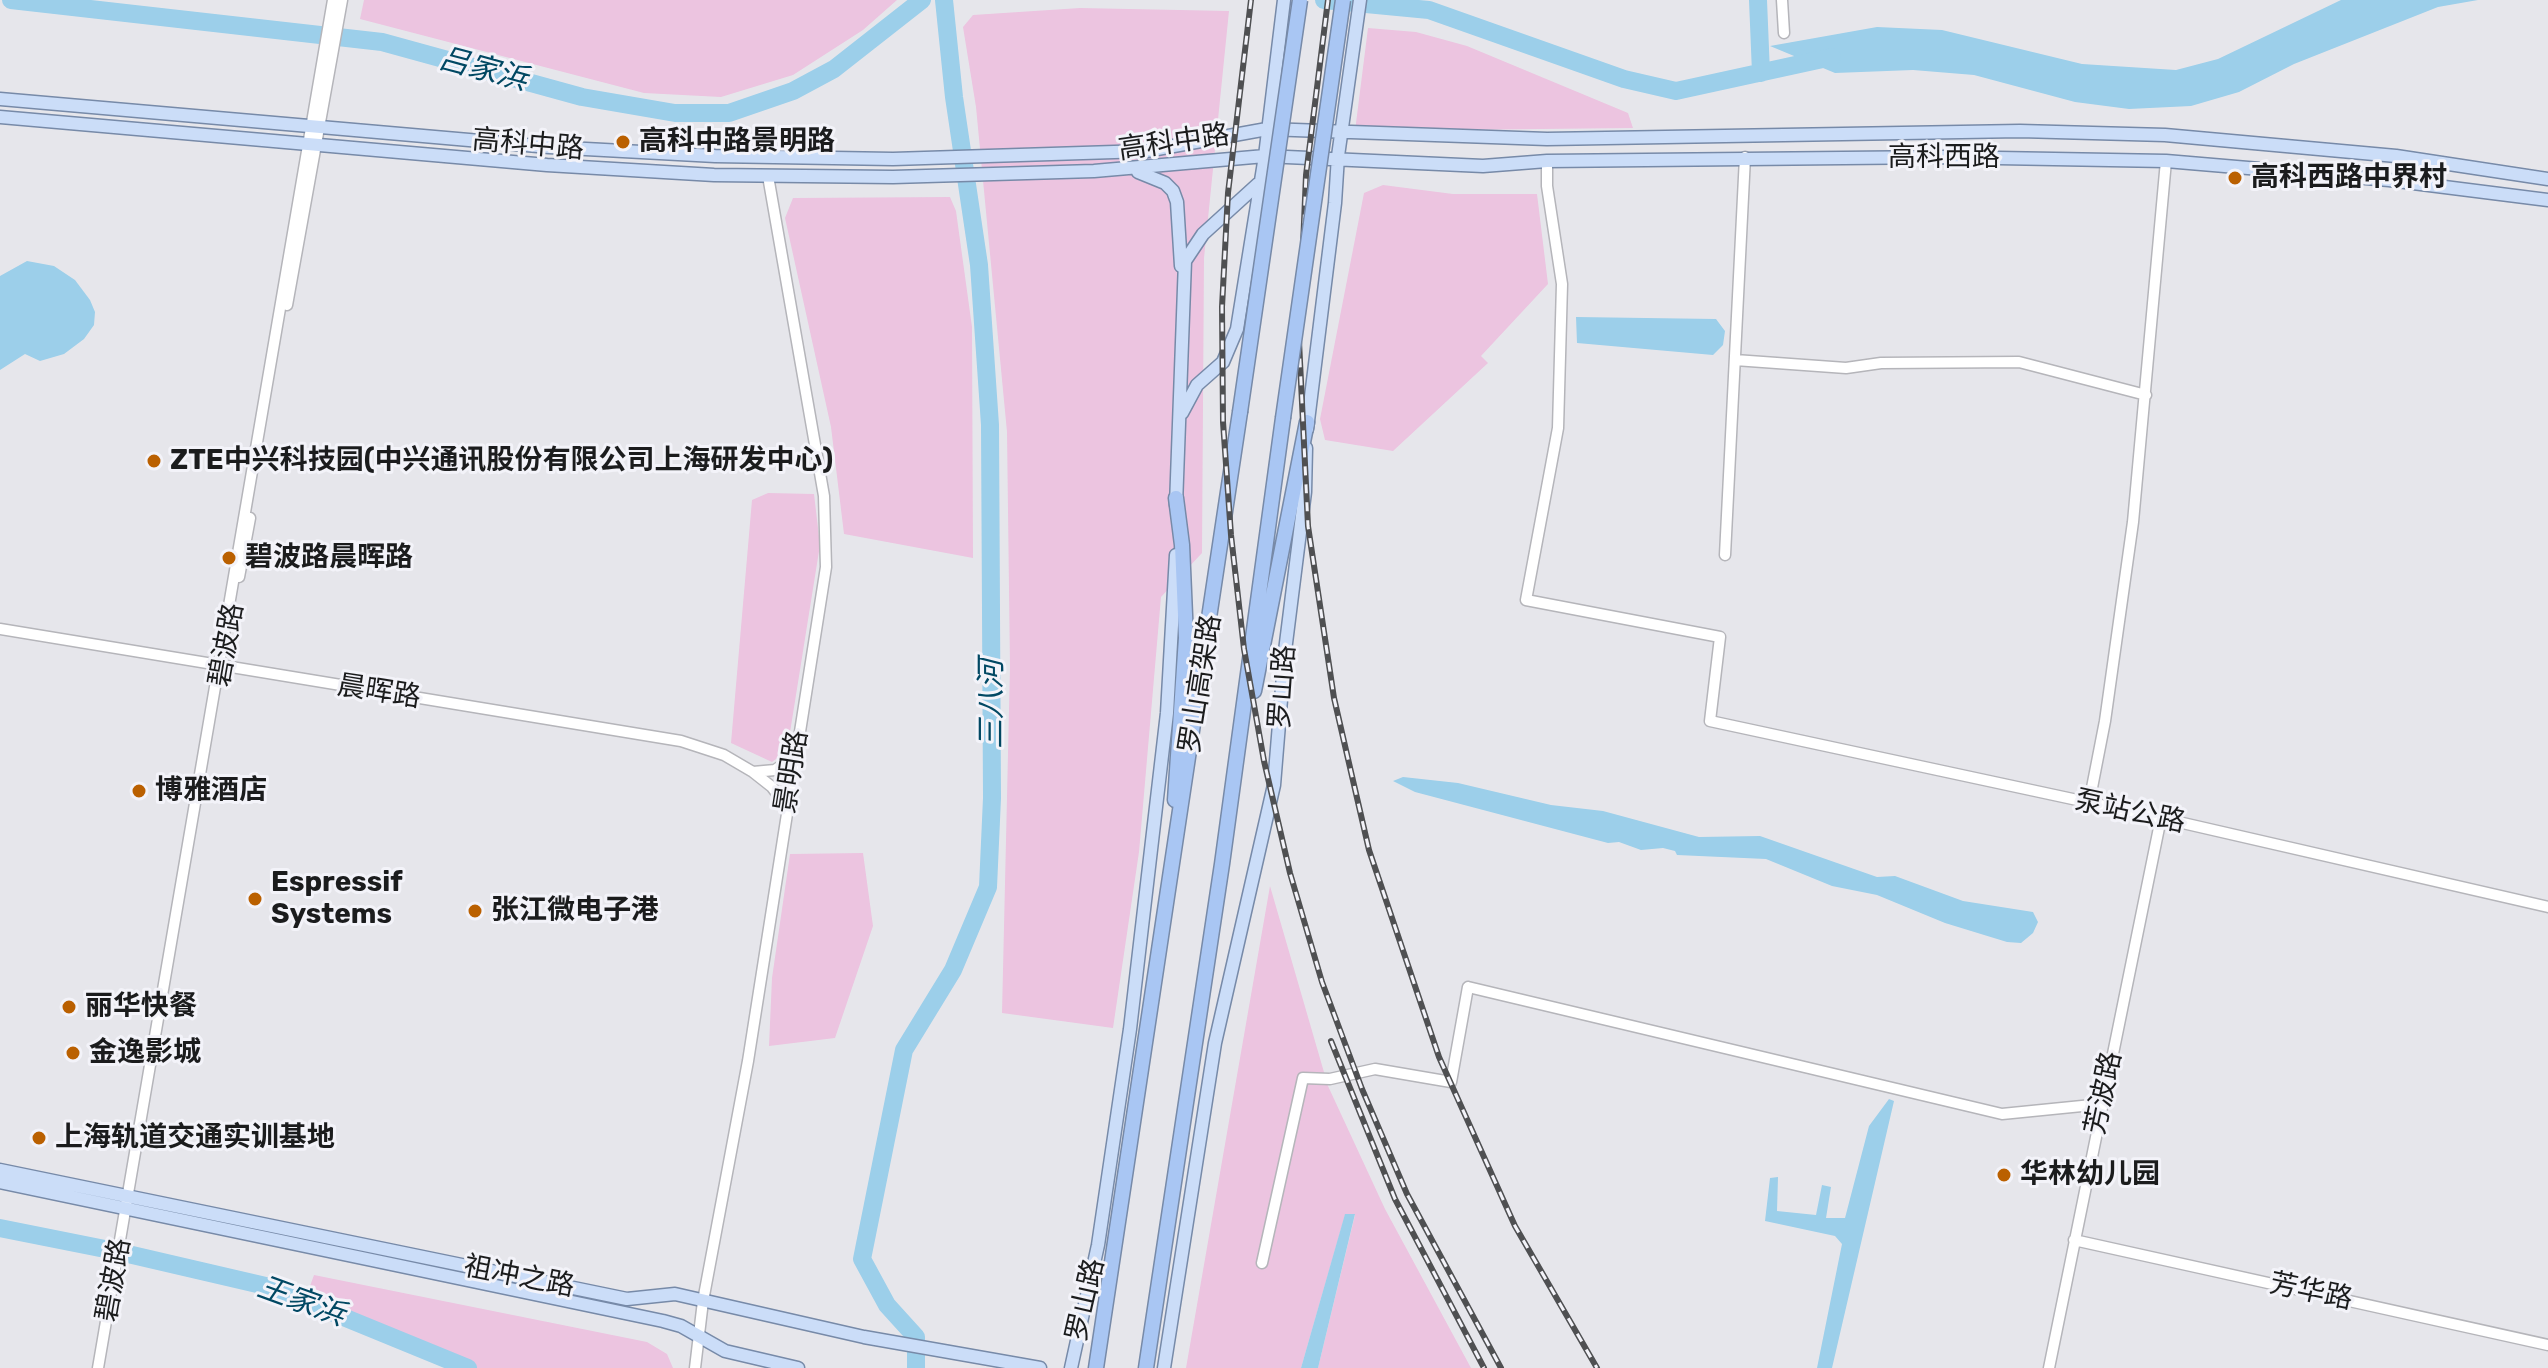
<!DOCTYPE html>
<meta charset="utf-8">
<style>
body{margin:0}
canvas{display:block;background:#e6e6eb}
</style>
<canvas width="2548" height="1368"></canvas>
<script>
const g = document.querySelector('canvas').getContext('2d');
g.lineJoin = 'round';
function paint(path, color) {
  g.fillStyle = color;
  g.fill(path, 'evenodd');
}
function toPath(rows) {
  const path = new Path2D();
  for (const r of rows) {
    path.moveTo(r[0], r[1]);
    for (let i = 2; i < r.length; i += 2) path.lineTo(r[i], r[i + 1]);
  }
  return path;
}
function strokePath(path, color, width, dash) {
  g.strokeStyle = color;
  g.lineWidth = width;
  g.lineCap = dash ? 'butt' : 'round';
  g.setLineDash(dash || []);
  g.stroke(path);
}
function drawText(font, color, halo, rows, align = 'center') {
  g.font = font + ' Rubik,"Noto Sans SC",sans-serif';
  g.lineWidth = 6;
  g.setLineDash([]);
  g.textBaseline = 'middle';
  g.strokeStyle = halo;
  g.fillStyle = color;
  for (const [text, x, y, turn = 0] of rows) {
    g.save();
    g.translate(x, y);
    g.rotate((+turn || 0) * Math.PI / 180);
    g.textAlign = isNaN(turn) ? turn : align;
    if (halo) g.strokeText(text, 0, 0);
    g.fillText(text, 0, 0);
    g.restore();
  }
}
paint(toPath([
 [364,0,897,0,863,30,793,75,721,97,644,93,360,19],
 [1080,8,1229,11,1204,258,1202,553,1161,597,1139,852,1113,1028,1002,1013,1010,667,1007,432,976,107,963,27,973,15],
 [1368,28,1416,32,1467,46,1628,113,1633,128,1355,131],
 [1383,185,1453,194,1537,194,1548,284,1481,356,1488,363,1393,451,1325,440,1320,419,1364,193],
 [950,197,956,211,972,327,973,558,844,534,831,427,785,218,793,198],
 [768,493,814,494,820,545,787,751,772,762,731,743,752,500],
 [863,853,873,926,835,1038,769,1046,772,978,790,854],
 [1270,886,1328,1086,1385,1209,1471,1368,1318,1368,1355,1215,1345,1215,1301,1368,1186,1368],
 [314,1275,647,1342,667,1354,673,1368,452,1368,302,1308]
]), '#ecc4e0');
paint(toPath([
 [2341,0,2478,0,2438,7,2294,64,2239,92,2191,106,2129,109,2075,102,1974,75,1913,70,1835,73,1770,46,1877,27,1942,30,2082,64,2176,70,2218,59],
 [27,261,54,266,75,280,90,300,95,312,94,325,84,339,64,354,40,361,25,354,0,370,0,276],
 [1576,317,1716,319,1725,331,1723,345,1713,355,1577,343],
 [1403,777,1458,783,1551,805,1603,811,1699,837,1760,836,1877,877,1895,876,1963,901,2033,912,2038,922,2033,933,2021,943,2007,942,1945,923,1877,895,1832,886,1766,859,1677,855,1675,851,1663,848,1641,850,1619,842,1608,843,1415,792,1393,781],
 [1889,1099,1894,1101,1832,1368,1817,1368,1842,1244,1835,1236,1765,1221,1770,1178,1778,1177,1777,1211,1816,1215,1822,1185,1831,1187,1826,1218,1845,1218,1869,1126],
 [1345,1214,1355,1214,1318,1368,1301,1368]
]), '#9ccfea');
strokePath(toPath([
 [11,0,382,42,582,97,675,113,729,113,793,91,834,69,922,0],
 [1324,0,1429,10,1624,79,1676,91,1832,57],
 [1758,0,1761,73],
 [0,1228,110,1250],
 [128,1254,270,1287,468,1368],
 [916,1368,916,1337,887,1305,862,1259,904,1050,953,970,988,887,992,798,990,425,979,265,954,97,944,0]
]), '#9ccfea', 18);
const minor = toPath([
 [1782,0,1784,33],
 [1547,161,1547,186,1562,284,1558,428,1526,600,1720,637,1710,721,2161,818,2548,907],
 [287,305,342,0],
 [1735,360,1846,368,1881,363,2019,362,2146,395],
 [1725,555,1745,157],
 [239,577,250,518],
 [0,629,681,741,724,755,753,772,772,787,787,807],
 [753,772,775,770,794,757],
 [2089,803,2105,721,2133,522,2166,161],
 [2074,1240,2548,1345],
 [1262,1263,1303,1078,1330,1079,1375,1069,1451,1082,1468,987,2002,1114,2102,1104],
 [98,1368,333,0],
 [695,1368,703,1301,748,1061,826,567,824,496,768,176],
 [2049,1368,2161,818]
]);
const major = toPath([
 [0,99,549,147,715,156,893,159,1146,151,1267,129,1547,139,2020,131,2165,135,2396,156,2548,179],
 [0,117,547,165,714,175,893,177,1094,171,1265,156,1483,166,1547,161,1942,157,2166,161,2389,180,2548,200],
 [1138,172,1165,183,1173,191,1177,202,1181,266],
 [1182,413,1197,385,1223,362,1237,329,1265,156,1284,0],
 [1307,429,1335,203,1338,156,1360,0],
 [1176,505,1185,261,1203,234,1258,184],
 [0,1170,627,1299,675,1294,864,1337,1040,1368],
 [0,1182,663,1321,681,1326,725,1351,798,1368],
 [1071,1368,1098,1245,1130,1029,1167,713,1176,555],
 [1164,1368,1215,1043,1274,785,1285,651,1305,492,1306,448]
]);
const highway = toPath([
 [1254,691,1307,422],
 [1175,800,1186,638,1182,545,1176,498],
 [1096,1368,1240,412],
 [1146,1368,1222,864,1283,418]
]);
strokePath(minor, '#b5b5ba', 13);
strokePath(major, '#778aa8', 15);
strokePath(highway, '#778aa8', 17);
strokePath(minor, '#fff', 10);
strokePath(major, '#cbddf8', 12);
strokePath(highway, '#a9c6f3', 14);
const rail = toPath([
 [1251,0,1228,193,1222,307,1223,422,1231,535,1244,649,1264,761,1290,873,1322,982,1362,1089,1407,1194,1501,1368],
 [1328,0,1306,175,1299,341,1308,526,1334,698,1369,850,1439,1057,1515,1226,1597,1368],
 [1331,1041,1395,1199,1484,1368]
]);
strokePath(rail, '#4f5052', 6);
strokePath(rail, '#f3f3f9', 3, [9]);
const highwayBridge = toPath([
 [1240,412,1300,0],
 [1283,418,1343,0]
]);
strokePath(highwayBridge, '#778aa8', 17, []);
strokePath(highwayBridge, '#a9c6f3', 14);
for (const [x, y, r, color] of [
 [623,142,8,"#ba6000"],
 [2235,178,8,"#ba6000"],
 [154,461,8,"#ba6000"],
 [229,558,8,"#ba6000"],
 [139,791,8,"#ba6000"],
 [255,899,8,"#ba6000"],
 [475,911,8,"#ba6000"],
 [69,1007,8,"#ba6000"],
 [73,1053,8,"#ba6000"],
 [39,1138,8,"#ba6000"],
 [2004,1175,8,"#ba6000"]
]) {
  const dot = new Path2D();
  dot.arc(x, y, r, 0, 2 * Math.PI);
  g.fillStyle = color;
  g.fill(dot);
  strokePath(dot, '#f3f3f9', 3);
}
drawText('bold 28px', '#1b1c1d', '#f3f3f9', [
 ["高科中路景明路",639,142],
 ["高科西路中界村",2251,178],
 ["ZTE中兴科技园(中兴通讯股份有限公司上海研发中心)",170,461],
 ["碧波路晨晖路",245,558],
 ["博雅酒店",155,791],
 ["Espressif",271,883],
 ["Systems",271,915],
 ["张江微电子港",491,911],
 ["丽华快餐",85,1007],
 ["金逸影城",89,1053],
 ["上海轨道交通实训基地",55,1138],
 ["华林幼儿园",2020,1175]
], 'left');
drawText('28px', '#1b1c1d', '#f3f3f9', [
 ["高科中路",1174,143,-8],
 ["高科中路",528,145,5],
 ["高科西路",1944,158],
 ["碧波路",227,645,-80],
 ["罗山高架路",1201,684,-81],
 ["罗山路",1283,687,-86],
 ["晨晖路",379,692,9],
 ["景明路",792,772,-81],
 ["泵站公路",2130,812,12],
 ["芳波路",2104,1093,-78],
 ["祖冲之路",519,1277,11],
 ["碧波路",114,1280,-80],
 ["芳华路",2311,1292,12],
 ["罗山路",1086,1300,-77]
]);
drawText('italic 30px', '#014863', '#f3f3f9', [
 ["吕家浜",483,70,15],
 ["三八河",992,704,-90],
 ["王家浜",301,1302,20]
]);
</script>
